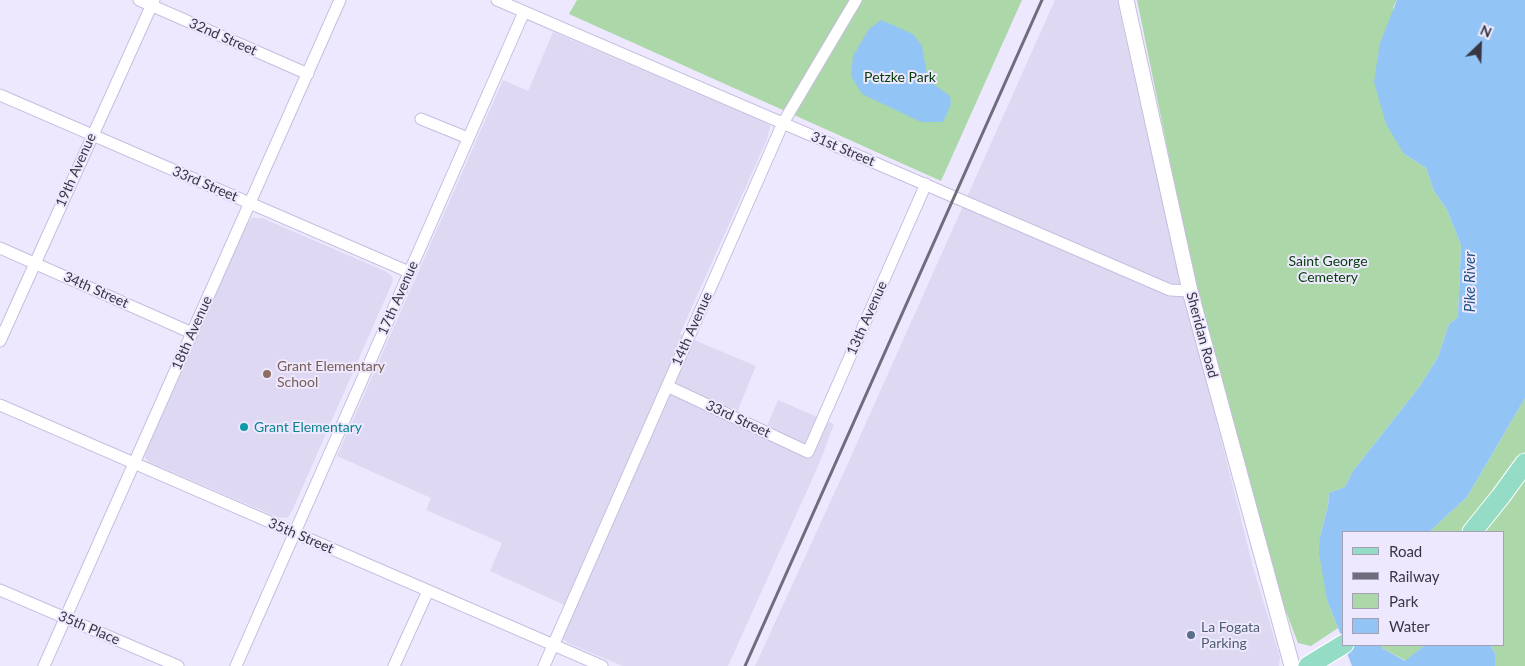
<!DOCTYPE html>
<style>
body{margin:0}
#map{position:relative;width:1525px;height:666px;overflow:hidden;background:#ede8fe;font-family:Lato,sans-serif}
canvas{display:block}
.legend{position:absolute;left:1342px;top:531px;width:162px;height:115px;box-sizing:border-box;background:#ede8fe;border:1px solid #a5a1b4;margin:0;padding:6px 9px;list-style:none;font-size:15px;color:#393644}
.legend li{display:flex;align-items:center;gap:10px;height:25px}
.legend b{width:25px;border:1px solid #a5a1b4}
.north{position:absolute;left:1455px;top:20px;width:50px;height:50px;-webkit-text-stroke:4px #ede8fe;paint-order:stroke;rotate:24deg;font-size:14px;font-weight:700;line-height:20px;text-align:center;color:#393644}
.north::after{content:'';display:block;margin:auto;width:18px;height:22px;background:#393644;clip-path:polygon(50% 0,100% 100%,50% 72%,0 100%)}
</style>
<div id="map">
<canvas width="1525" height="666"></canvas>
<ul class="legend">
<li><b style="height:6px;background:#95dcc6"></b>Road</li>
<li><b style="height:6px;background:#6f6c7c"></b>Railway</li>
<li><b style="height:14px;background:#abd7a9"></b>Park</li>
<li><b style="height:14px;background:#92c5f6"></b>Water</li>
</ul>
<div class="north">N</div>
</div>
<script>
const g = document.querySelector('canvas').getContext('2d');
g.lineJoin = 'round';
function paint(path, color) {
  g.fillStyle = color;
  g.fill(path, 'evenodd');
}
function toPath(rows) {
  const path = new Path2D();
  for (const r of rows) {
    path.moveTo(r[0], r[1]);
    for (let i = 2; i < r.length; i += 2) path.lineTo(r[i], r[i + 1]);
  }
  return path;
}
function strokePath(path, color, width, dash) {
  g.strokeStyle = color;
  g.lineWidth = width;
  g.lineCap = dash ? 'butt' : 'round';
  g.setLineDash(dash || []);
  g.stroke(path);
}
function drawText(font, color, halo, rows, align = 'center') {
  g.font = font + ' Lato,sans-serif';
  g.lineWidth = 4;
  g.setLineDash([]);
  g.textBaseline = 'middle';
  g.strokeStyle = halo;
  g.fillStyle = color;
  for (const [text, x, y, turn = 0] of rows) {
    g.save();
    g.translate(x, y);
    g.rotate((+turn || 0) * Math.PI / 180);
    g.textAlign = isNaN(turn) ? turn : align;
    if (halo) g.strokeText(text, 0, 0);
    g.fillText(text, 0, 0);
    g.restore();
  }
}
paint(toPath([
 [1055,0,1117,0,1151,152,1215,415,1253,567,1280,657,1279,666,755,666,849,461],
 [553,32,764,122,770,126,768,137,680,334,756,366,733,422,763,435,778,400,834,424,819,464,728,666,623,666,570,644,563,639,563,637,573,609,490,571,502,543,426,510,431,498,337,456,503,80,528,91],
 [252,218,262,218,385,271,392,276,393,281,292,511,288,517,284,518,277,517,149,462,145,458,146,452,247,224]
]), '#ded8f3');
paint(toPath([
 [577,0,1022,0,941,181,569,14],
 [1137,0,1397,0,1393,7,1404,154,1426,168,1434,191,1447,210,1461,245,1458,317,1449,324,1438,357,1420,386,1353,471,1345,487,1329,493,1328,506,1320,537,1327,600,1338,628,1311,646,1298,643,1277,588,1196,289],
 [1525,398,1525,666,1495,666,1495,653,1490,645,1504,645,1504,532,1429,532,1467,497],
 [1381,645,1425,645,1406,661,1382,648]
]), '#abd7a9');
paint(toPath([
 [1397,0,1525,0,1525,398,1467,497,1429,532,1344,532,1344,643,1327,600,1319,553,1320,537,1328,506,1329,493,1345,487,1353,471,1420,386,1438,357,1449,324,1458,317,1461,245,1447,210,1434,191,1426,168,1404,154,1386,124,1374,82,1380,43],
 [881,20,913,34,922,46,928,80,950,96,951,104,943,122,921,122,862,94,851,76,853,56,869,29],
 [1344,645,1381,645,1382,648,1405,661,1425,645,1490,645,1495,653,1495,666,1352,666]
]), '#92c5f6');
const minor = toPath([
 [139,0,308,74],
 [497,0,1170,290,1190,291],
 [0,95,409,272],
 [421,119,468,138],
 [0,248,192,333],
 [0,341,154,0],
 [667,386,808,452,926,184],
 [0,405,602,666],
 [0,590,178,666],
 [44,666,340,0],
 [236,666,524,12],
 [394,666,428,591],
 [544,666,783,123,856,0]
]);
const tertiary = toPath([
 [1126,0,1190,291,1292,666]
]);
const primary = toPath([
 [1472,532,1501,496,1525,463],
 [1308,666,1344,644]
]);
strokePath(minor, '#c6bde0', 13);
strokePath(tertiary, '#c6bde0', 17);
strokePath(primary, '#fff', 21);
strokePath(minor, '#fff', 11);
strokePath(tertiary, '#fff', 15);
strokePath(primary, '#95dcc6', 19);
strokePath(toPath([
 [745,666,1042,0]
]), '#6f6c7c', 3);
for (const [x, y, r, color] of [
 [267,374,5,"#8d6e63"],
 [244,427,5,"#0f9aa8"],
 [1191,635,5,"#5c6f8a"]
]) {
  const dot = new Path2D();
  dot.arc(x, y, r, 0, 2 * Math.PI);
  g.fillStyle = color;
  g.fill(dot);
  strokePath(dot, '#ede8fe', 2);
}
drawText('14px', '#393644', '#ede8fe', [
 ["32nd Street",223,37,24],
 ["31st Street",843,149,23],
 ["19th Avenue",76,170,-66],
 ["33rd Street",205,184,23],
 ["34th Street",96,290,24],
 ["17th Avenue",398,298,-66],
 ["13th Avenue",867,318,-66],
 ["14th Avenue",692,329,-66],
 ["18th Avenue",192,333,-66],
 ["Sheridan Road",1202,335,75],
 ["33rd Street",738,419,25],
 ["35th Street",301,536,23],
 ["35th Place",89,628,23]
]);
drawText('14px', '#063c0b', '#ede8fe', [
 ["Petzke Park",900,77],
 ["Saint George",1328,261],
 ["Cemetery",1328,277]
]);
drawText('14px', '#785e54', '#ede8fe', [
 ["Grant Elementary",277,366],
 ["School",277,382]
], 'left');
drawText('14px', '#0d838f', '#ede8fe', [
 ["Grant Elementary",254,427]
], 'left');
drawText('14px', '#4e5e75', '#ede8fe', [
 ["La Fogata",1201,627],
 ["Parking",1201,643]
], 'left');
drawText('italic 15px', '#1d5381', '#ede8fe', [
 ["Pike River",1470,282,-90]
]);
</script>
